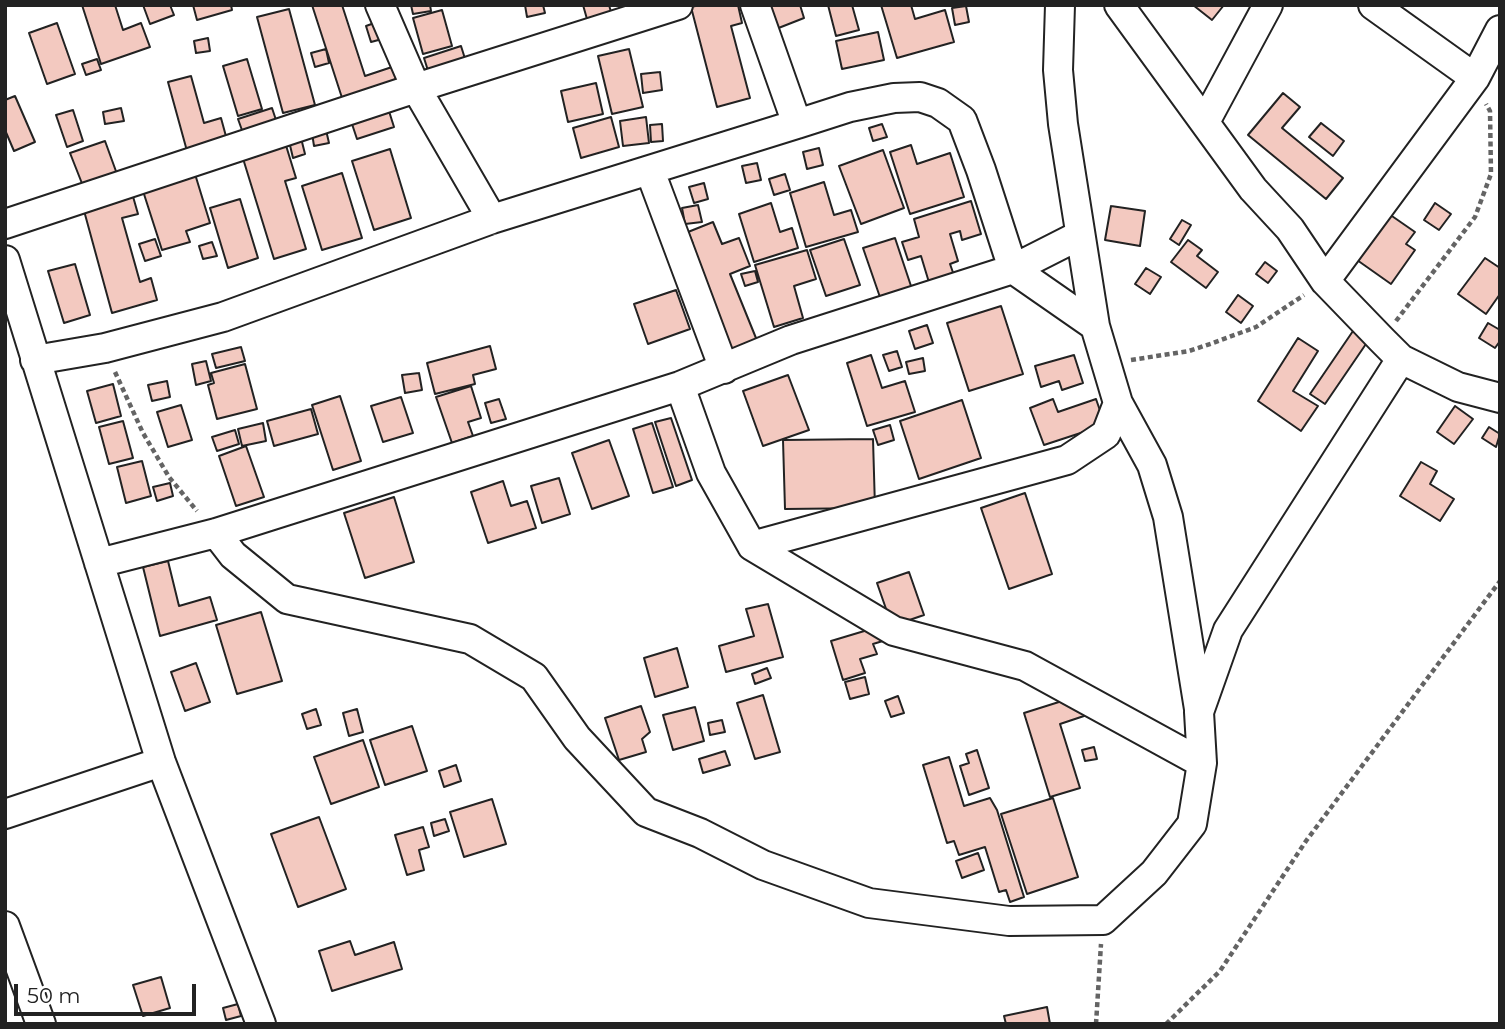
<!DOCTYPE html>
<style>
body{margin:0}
#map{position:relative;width:1505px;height:1029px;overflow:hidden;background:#fff;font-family:Montserrat,sans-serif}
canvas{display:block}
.frame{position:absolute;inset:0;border:7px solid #222;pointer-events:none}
.scale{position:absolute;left:14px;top:984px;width:182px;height:32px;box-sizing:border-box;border:4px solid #222;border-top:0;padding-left:9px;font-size:21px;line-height:24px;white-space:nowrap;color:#222;-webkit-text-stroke:5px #fff;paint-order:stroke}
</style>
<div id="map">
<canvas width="1505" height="1029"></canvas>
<div class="frame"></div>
<div class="scale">50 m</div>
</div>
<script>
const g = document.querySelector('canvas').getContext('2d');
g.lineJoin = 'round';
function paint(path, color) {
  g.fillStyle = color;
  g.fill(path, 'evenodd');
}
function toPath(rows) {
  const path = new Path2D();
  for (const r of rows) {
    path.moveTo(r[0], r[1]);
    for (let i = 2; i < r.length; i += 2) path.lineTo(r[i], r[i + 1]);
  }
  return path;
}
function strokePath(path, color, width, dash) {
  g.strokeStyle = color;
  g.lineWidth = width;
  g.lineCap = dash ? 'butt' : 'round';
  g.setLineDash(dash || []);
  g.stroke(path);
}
const building = toPath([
 [82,5,115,5,123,30,141,23,150,47,101,64,82,5],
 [143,5,170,5,174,15,150,24,143,5],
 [193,5,231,5,232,10,197,20,193,5],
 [312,5,342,5,365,76,395,66,401,86,344,104,312,5],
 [411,5,430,5,431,11,413,14,411,5],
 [525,5,543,5,545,13,527,17,525,5],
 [583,5,609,5,613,19,589,26,583,5],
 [700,5,738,5,742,23,731,26,750,98,717,107,691,7,700,5],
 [766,5,800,5,804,18,776,29,766,5],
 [828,5,852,5,859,30,836,36,828,5],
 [881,5,911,5,915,19,945,10,954,42,897,58,881,5],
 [1193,5,1224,5,1212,20,1193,5],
 [966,6,969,22,955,25,952,8,966,6],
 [289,9,315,105,283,113,257,17,289,9],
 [442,10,452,46,423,54,413,18,442,10],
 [380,21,386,38,371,42,366,26,380,21],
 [57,23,75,74,47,84,29,33,57,23],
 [878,32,884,60,842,69,836,41,878,32],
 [208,38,210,51,196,53,194,41,208,38],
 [461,46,467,65,430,77,424,58,461,46],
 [326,49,329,63,315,67,311,53,326,49],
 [629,49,643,107,612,114,598,56,629,49],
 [97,59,101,70,86,75,82,64,97,59],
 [247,59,262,109,238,116,223,66,247,59],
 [660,72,662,90,643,93,641,74,660,72],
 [191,76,204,123,221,118,227,140,187,151,168,82,191,76],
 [596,83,603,114,568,122,561,91,596,83],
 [1283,93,1300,107,1282,128,1343,178,1326,199,1248,135,1283,93],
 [15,96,35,142,14,151,5,130,5,100,15,96],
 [121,108,124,121,105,124,103,112,121,108],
 [272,108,277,123,243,133,238,119,272,108],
 [388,108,394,127,357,139,351,121,388,108],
 [73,110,83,141,67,147,56,115,73,110],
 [611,117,619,147,581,158,573,128,611,117],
 [646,117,649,143,623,146,620,121,646,117],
 [1321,123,1344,141,1333,156,1309,137,1321,123],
 [662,124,663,141,651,142,650,125,662,124],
 [882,124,887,137,873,141,869,128,882,124],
 [326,130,329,143,314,146,312,133,326,130],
 [301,138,305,154,293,158,289,141,301,138],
 [284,139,296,178,285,181,306,249,274,259,241,152,284,139],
 [105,141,117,174,83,186,70,153,105,141],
 [911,145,917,164,950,153,964,197,910,214,890,152,911,145],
 [819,148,823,165,807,169,803,152,819,148],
 [390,149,411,218,374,230,352,161,390,149],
 [883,150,904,208,861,224,839,166,883,150],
 [757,163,761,180,746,183,742,166,757,163],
 [342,173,362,238,322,250,302,186,342,173],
 [195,174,210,223,186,231,190,242,162,250,143,191,195,174],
 [785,174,790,190,774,195,769,179,785,174],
 [824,182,834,215,851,210,858,232,806,247,790,193,824,182],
 [704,183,708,199,694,203,689,187,704,183],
 [132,193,138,214,122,218,140,282,151,278,157,300,112,313,83,207,132,193],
 [240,199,258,258,228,268,210,208,240,199],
 [971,201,981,234,962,240,960,231,950,234,958,261,950,264,956,281,931,289,921,256,908,260,902,242,919,237,914,219,971,201],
 [771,203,780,232,792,228,798,248,754,262,739,214,771,203],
 [1435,203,1451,214,1439,230,1424,220,1435,203],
 [698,205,702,222,685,224,682,208,698,205],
 [1111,206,1145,211,1140,246,1105,240,1111,206],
 [1389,214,1415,232,1406,244,1415,250,1391,284,1357,260,1389,214],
 [1182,220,1191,225,1179,245,1170,239,1182,220],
 [713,222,722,244,739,238,750,266,730,274,758,343,732,353,690,248,693,244,688,232,713,222],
 [895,238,913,292,882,303,863,248,895,238],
 [155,239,161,256,145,261,139,244,155,239],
 [844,239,860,285,826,296,810,250,844,239],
 [1188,240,1202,250,1197,256,1218,272,1206,288,1171,262,1188,240],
 [212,242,217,256,203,259,199,246,212,242],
 [807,250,816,279,794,286,803,318,774,327,755,265,807,250],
 [1485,258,1500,268,1500,294,1486,314,1458,294,1485,258],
 [1265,262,1277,271,1268,283,1256,274,1265,262],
 [75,264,90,315,64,323,48,271,75,264],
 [1146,268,1161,277,1150,294,1135,284,1146,268],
 [755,271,758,282,745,286,741,274,755,271],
 [676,290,690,329,648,344,634,304,676,290],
 [1238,295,1253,306,1241,323,1226,312,1238,295],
 [1001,306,1023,374,969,391,947,323,1001,306],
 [1488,323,1500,330,1500,341,1495,348,1479,338,1488,323],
 [927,325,933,343,915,349,909,331,927,325],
 [1353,331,1368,341,1325,404,1310,394,1353,331],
 [1298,338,1318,351,1293,391,1318,406,1301,431,1258,401,1298,338],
 [490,346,496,369,473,375,475,384,435,394,427,363,490,346],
 [241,347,245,361,216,368,212,354,241,347],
 [897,351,902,367,889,371,883,355,897,351],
 [871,355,882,388,905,381,915,412,867,426,847,363,871,355],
 [1074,355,1083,383,1062,390,1059,381,1041,387,1035,366,1074,355],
 [923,358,925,371,909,374,906,362,923,358],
 [206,361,211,381,196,385,192,364,206,361],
 [245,364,257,409,217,419,208,385,214,383,211,373,245,364],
 [419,373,422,390,405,393,402,375,419,373],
 [788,375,809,430,763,446,743,391,788,375],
 [167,381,170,397,152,401,148,385,167,381],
 [113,384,121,416,96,423,87,391,113,384],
 [471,386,481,418,468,422,473,436,452,443,436,397,471,386],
 [340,396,361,461,333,470,312,405,340,396],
 [401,397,413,433,383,442,371,406,401,397],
 [499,399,506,419,491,423,485,403,499,399],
 [1053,399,1058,412,1096,399,1105,425,1044,445,1030,408,1053,399],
 [962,400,981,458,919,479,900,421,962,400],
 [181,405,192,440,168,447,157,412,181,405],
 [1455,406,1473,419,1454,444,1437,432,1455,406],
 [311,409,318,434,274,446,267,421,311,409],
 [671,418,692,480,676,486,655,422,671,418],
 [123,421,133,458,109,464,99,427,123,421],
 [263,423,266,441,242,446,238,429,263,423],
 [652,423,673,487,653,493,633,429,652,423],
 [890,425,894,440,878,445,873,430,890,425],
 [1489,427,1500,434,1496,447,1482,438,1489,427],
 [235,430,239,444,217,451,212,437,235,430],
 [873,439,875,508,785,509,783,440,873,439],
 [609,440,629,496,592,509,572,453,609,440],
 [246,446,264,497,236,506,219,456,246,446],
 [142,461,151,496,126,503,117,467,142,461],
 [1421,462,1437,471,1430,484,1454,499,1440,521,1400,496,1421,462],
 [559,478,570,514,542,523,531,486,559,478],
 [503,481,511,506,527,501,536,528,488,543,471,492,503,481],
 [170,483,173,496,157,501,153,487,170,483],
 [1025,493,1052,574,1009,589,981,508,1025,493],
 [394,497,414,562,365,578,344,513,394,497],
 [168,561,179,606,210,597,217,620,160,636,143,567,168,561],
 [909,572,924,615,892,626,877,583,909,572],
 [768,604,783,657,726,672,719,646,754,636,746,609,768,604],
 [261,612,282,681,237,694,216,625,261,612],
 [881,626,886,640,873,644,877,654,860,659,865,673,843,680,831,641,881,626],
 [677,648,688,687,655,697,644,658,677,648],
 [196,663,210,702,185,711,171,672,196,663],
 [767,668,771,678,755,684,752,674,767,668],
 [865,677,869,694,850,699,845,682,865,677],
 [763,695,780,752,755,759,737,703,763,695],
 [898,696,904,713,891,717,885,701,898,696],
 [1078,696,1084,716,1060,724,1080,788,1050,797,1024,713,1078,696],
 [641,706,650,732,642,739,646,752,619,760,605,718,641,706],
 [695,707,704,741,673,750,663,715,695,707],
 [316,709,321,725,307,729,302,714,316,709],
 [357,709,363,732,349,736,343,713,357,709],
 [722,720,725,732,710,735,708,723,722,720],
 [412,726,427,771,385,785,370,740,412,726],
 [363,740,379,787,331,804,314,757,363,740],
 [1094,747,1097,759,1085,761,1082,750,1094,747],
 [977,750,989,788,969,795,960,766,969,763,966,754,977,750],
 [725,751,730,765,703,773,699,759,725,751],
 [949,757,964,806,990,798,997,810,1024,897,1010,902,1006,890,999,892,985,847,959,855,954,841,947,843,923,765,949,757],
 [456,765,461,781,444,787,439,771,456,765],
 [1053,798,1078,877,1027,894,1001,814,1053,798],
 [492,799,506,844,464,857,450,812,492,799],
 [319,817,346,889,298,907,271,834,319,817],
 [445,819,449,831,434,836,431,823,445,819],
 [423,827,429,847,419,850,424,870,407,875,395,835,423,827],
 [978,853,984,870,962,878,956,861,978,853],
 [350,941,355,955,394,942,402,969,332,991,319,951,350,941],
 [161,977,170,1008,143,1016,133,985,161,977],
 [238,1004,241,1016,226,1020,223,1008,238,1004],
 [1047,1007,1050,1024,1006,1024,1004,1016,1047,1007]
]);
paint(building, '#f3c9c0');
strokePath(building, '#222', 2);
const minor = toPath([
 [380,5,416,88,492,219],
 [1060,5,1058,70,1063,124,1095,326],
 [1119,5,1253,189,1290,229,1325,281,1382,340,1401,359,1458,387,1500,398],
 [1373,5,1475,78],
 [1205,122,1268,5],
 [650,171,724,369],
 [5,224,416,88,678,5],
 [5,260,161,762,261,1024],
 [1325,281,1475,78,1500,30],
 [35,360,105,348,223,317,492,219,797,124,755,5],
 [680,386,711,473,752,546,894,631,1025,666,1202,763],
 [1118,403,1152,465,1168,517,1199,709],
 [216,533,233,555,287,599,470,639,534,677,577,738,646,812,700,833,763,865,869,903,1009,921,1103,920,1154,873,1192,824,1202,763,1199,712,1228,630,1401,359],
 [752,546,1067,460,1106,434,1118,403,1095,326,1013,269,981,170,962,120,938,103,920,97,894,98,850,107,797,124],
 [99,563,216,533,680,386,791,340,1013,269,1080,235],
 [5,814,161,762],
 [5,926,41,1024]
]);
strokePath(minor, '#222', 32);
strokePath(toPath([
 [1396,321,1475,217,1491,174,1490,111,1486,104],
 [1131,360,1189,351,1213,343,1256,327,1304,295],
 [115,372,143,433,169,477,197,511],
 [1096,1024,1101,944],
 [1166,1024,1220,971,1306,841,1500,581]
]), '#646464', 4.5, [5, 3.5]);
strokePath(minor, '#fff', 28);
</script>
